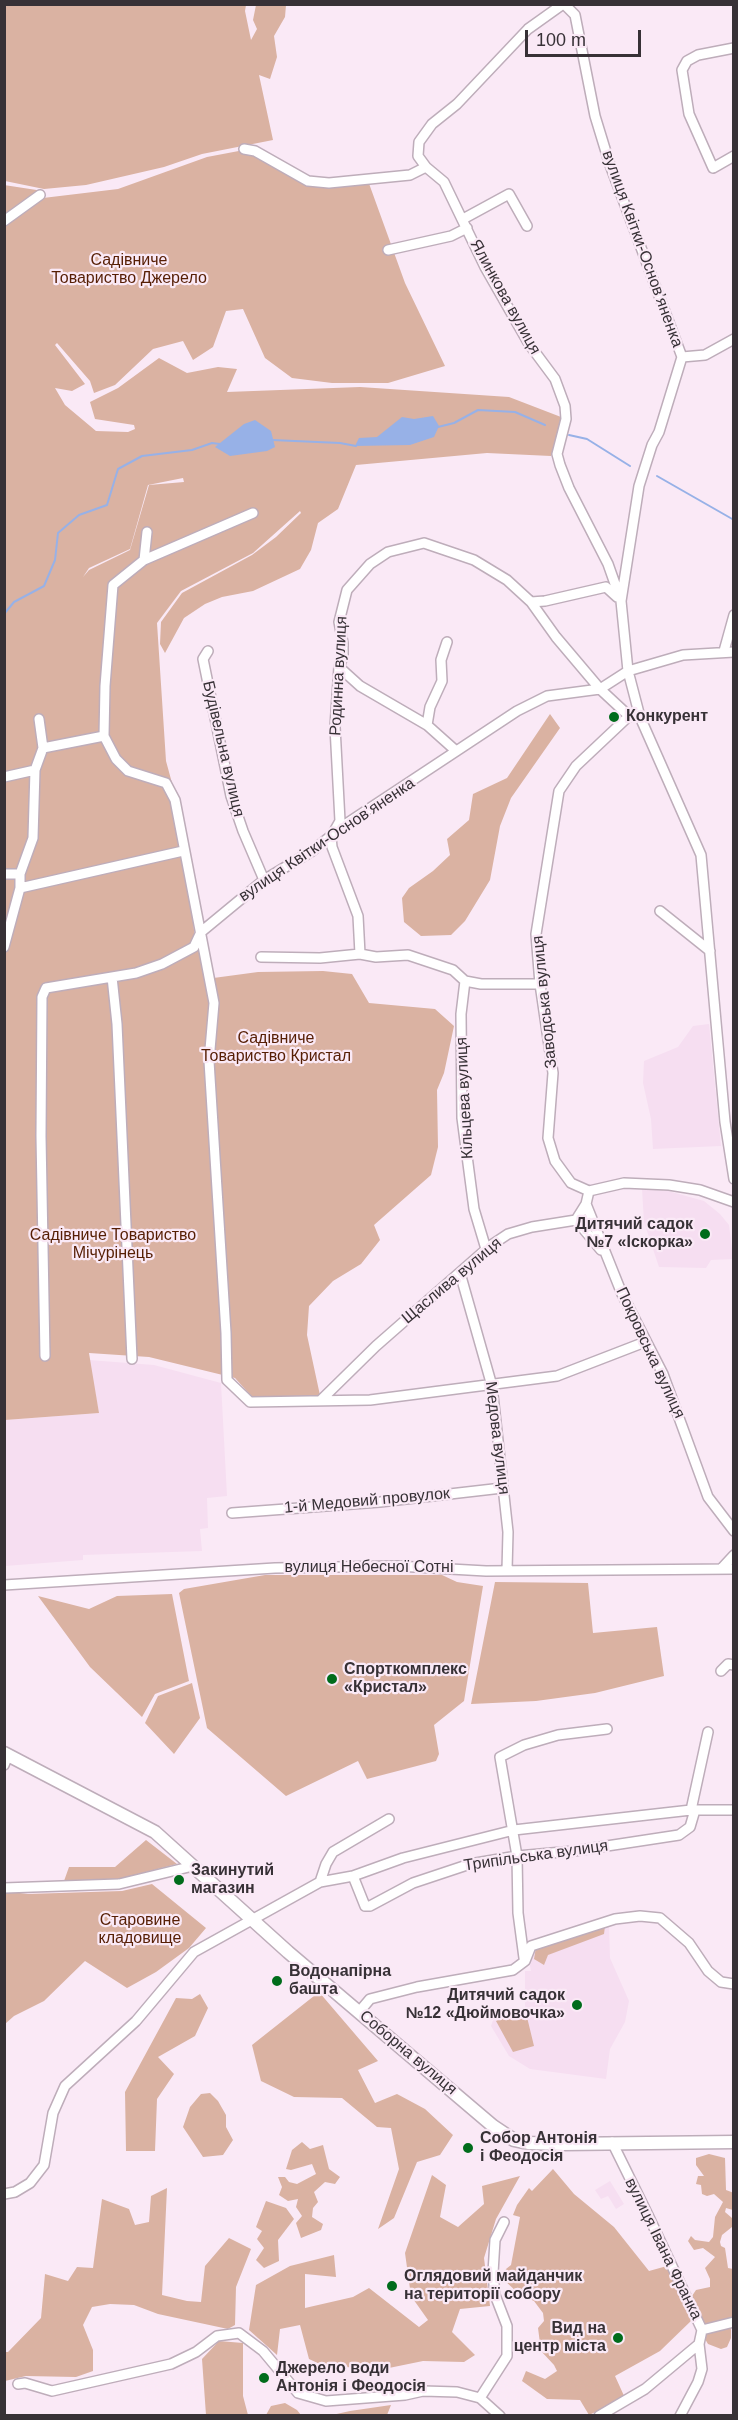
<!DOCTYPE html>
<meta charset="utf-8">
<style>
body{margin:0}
#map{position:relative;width:738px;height:2420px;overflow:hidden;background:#fae9f6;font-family:Helvetica,sans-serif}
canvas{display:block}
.frame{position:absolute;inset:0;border:6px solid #373136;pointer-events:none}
.scale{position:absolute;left:525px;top:30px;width:116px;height:27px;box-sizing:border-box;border:3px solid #373136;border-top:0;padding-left:8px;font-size:18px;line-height:21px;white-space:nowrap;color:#373136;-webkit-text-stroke:4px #fae9f6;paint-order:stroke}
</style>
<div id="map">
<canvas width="738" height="2420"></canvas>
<div class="frame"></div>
<div class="scale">100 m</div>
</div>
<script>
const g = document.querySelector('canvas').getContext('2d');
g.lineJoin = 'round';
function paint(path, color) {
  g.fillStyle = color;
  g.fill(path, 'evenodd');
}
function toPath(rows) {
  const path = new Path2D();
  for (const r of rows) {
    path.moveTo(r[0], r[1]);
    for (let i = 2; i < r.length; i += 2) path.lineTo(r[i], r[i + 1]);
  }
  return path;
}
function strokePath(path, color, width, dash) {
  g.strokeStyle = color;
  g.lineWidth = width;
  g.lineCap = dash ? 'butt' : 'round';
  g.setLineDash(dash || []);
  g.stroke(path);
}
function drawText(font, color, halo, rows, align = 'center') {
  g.font = font + ' Helvetica,sans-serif';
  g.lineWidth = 4.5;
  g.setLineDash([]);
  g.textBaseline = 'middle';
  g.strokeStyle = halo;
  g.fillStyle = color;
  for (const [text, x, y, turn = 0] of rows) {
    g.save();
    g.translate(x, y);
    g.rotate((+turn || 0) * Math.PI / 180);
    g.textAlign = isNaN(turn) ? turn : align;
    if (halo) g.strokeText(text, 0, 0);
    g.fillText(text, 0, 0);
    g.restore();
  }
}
paint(toPath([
 [709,1024,721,1146,653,1149,651,1119,643,1083,644,1061,678,1047,693,1026],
 [642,1189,668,1191,704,1201,720,1214,729,1225,733,1259,711,1260,706,1268,659,1267,644,1222],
 [89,1360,154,1365,221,1383,227,1496,207,1498,208,1528,200,1529,202,1551,83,1555,83,1560,5,1566,5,1420,99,1413],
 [609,1924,610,1958,629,2001,625,2022,610,2049,606,2079,530,2069,509,2056,491,2026,494,2017,510,2009,525,2008,525,1971,531,1971,529,1961,532,1949],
 [610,2181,624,2204,616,2209,608,2196,601,2199,595,2190]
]), '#f6def1');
paint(toPath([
 [4,5,246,5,245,11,251,40,257,29,253,20,256,5,286,5,285,17,274,36,277,57,270,79,259,75,273,140,202,154,164,167,86,185,44,189,5,181],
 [244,150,307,182,367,178,405,283,445,366,388,383,332,383,292,378,265,358,243,309,226,311,213,347,193,360,183,341,153,349,115,385,94,393,90,381,57,343,55,345,85,384,72,391,55,388,65,405,96,431,128,432,135,429,134,425,95,419,90,402,118,388,159,358,187,373,218,367,237,369,227,392,360,387,509,397,561,417,551,456,487,453,356,465,338,509,318,523,311,550,300,569,253,591,222,597,205,604,184,618,165,653,160,644,161,622,182,593,252,555,276,537,301,513,300,511,253,553,181,591,157,623,166,761,175,794,191,895,195,942,201,956,200,959,206,979,258,972,323,971,352,974,369,1003,435,1009,454,1026,444,1073,437,1090,438,1147,431,1175,374,1225,380,1240,361,1264,333,1281,309,1306,307,1335,321,1400,253,1398,235,1378,149,1357,89,1353,99,1413,5,1420,4,185,43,191,43,198,118,189,207,157],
 [183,478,184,482,149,485,130,550,89,570,83,577,89,568,130,549,148,485],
 [550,714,560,728,511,798,500,826,490,880,465,921,451,935,421,936,404,922,402,898,409,888,433,871,450,855,447,839,469,820,473,794,507,778],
 [265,1575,442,1575,457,1582,483,1586,464,1701,434,1725,439,1754,436,1761,367,1779,358,1761,286,1796,207,1728,179,1593,184,1589],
 [495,1582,588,1583,593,1633,657,1627,664,1676,595,1693,536,1701,471,1704],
 [172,1594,189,1681,155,1694,142,1717,90,1667,38,1596,89,1609,117,1596],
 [192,1683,200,1718,174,1754,145,1723,158,1696],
 [146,1840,177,1864,115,1880,64,1881,69,1867,115,1867],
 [152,1884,206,1928,189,1948,156,1972,127,1988,85,1961,44,2001,14,2016,5,2024,4,1891,28,1894,122,1891],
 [605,1926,604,1934,548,1955,544,1965,534,1959,536,1947],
 [319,1992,378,2061,358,2070,375,2103,397,2094,425,2109,453,2135,440,2155,417,2162,394,2218,378,2229,399,2169,391,2128,377,2127,342,2098,294,2097,261,2081,252,2045],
 [200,1994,208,2008,195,2036,158,2057,174,2074,157,2099,155,2151,126,2151,125,2092,176,1998,192,1999],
 [510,2013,526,2013,534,2046,513,2052,496,2021],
 [210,2093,218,2101,226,2115,226,2127,233,2140,223,2155,203,2157,183,2127,190,2107,201,2094],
 [302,2142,310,2149,323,2145,329,2169,340,2177,335,2184,325,2182,314,2192,318,2202,313,2208,312,2217,323,2224,321,2230,301,2238,296,2223,302,2216,296,2207,298,2199,288,2201,279,2195,282,2187,278,2177,285,2177,289,2182,297,2184,316,2174,312,2164,291,2170,286,2169,292,2150],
 [709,2154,725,2158,726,2190,734,2193,733,2210,726,2208,725,2212,732,2218,732,2227,722,2235,720,2242,721,2246,725,2248,728,2268,733,2269,733,2326,731,2328,731,2338,727,2347,721,2349,708,2344,705,2339,707,2332,692,2303,692,2296,696,2290,710,2287,710,2279,705,2268,715,2257,703,2248,694,2250,688,2241,691,2236,695,2240,709,2242,713,2237,715,2217,723,2202,714,2194,707,2196,702,2194,701,2185,696,2184,698,2176,704,2176,696,2165,696,2158],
 [553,2169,574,2194,614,2227,649,2271,667,2266,693,2319,660,2351,615,2376,625,2398,589,2415,580,2400,547,2399,522,2381,526,2371,545,2379,557,2371,554,2365,541,2351,538,2328,544,2321,543,2313,534,2301,519,2294,503,2279,506,2269,511,2265,520,2217,513,2215,517,2205,529,2188,532,2191],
 [432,2175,446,2185,440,2217,458,2227,484,2204,482,2186,520,2176,496,2219,484,2258,490,2306,460,2309,452,2332,475,2355,464,2362,423,2361,384,2369,324,2366,309,2359,300,2325,280,2329,277,2355,249,2330,256,2285,290,2266,334,2255,336,2277,305,2274,305,2308,353,2297,369,2288,419,2327,428,2320,411,2296,405,2253],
 [167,2188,162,2295,187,2301,201,2302,205,2266,229,2238,251,2249,236,2287,235,2325,228,2329,158,2314,134,2305,110,2304,92,2307,83,2325,93,2350,93,2371,76,2377,26,2376,5,2381,5,2352,8,2352,41,2318,45,2274,68,2281,77,2267,93,2268,102,2199,129,2209,135,2225,149,2222,151,2196],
 [266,2201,286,2208,294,2219,278,2240,279,2261,264,2268,256,2260,264,2248,257,2239,262,2231,256,2227],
 [219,2341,243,2343,243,2396,248,2415,206,2415,202,2359],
 [285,2403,297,2410,301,2415,266,2415,271,2406],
 [391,2405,387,2415,332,2415,350,2411]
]), '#dab2a2');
paint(toPath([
 [433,416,439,426,434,437,410,445,355,446,359,438,377,437,402,417,414,419],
 [255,420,271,431,275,447,267,451,230,456,215,447,244,424]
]), '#97b1e7');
strokePath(toPath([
 [438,427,454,423,478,410,515,412,545,425],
 [569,435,587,439,630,466],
 [272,440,340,443,356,446],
 [657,476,734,520],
 [4,614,14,602,44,586,55,560,58,533,79,515,107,505,118,469,142,456,192,450,212,443,220,444]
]), '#97b1e7', 2);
const minor = toPath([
 [563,4,528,29,457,104,432,124,419,142,418,156,426,167,444,182,485,267,529,344,555,379,565,406,566,419,557,454,560,465,569,488,608,564,620,598],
 [564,4,575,15,595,116,610,165,682,357,659,432,652,445,639,486,621,601,628,671,640,717,701,855,725,1122,734,1179],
 [734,48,698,55,687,61,682,70,689,114,713,168,734,156],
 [244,149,255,151,308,181,329,183,410,175,426,167],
 [463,219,509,194,527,226],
 [4,221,40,195],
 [388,250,451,236,467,228],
 [682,357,705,355,734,339],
 [253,513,144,560,113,585,105,686,104,736,116,759,128,771,166,783,175,800,214,1003,209,1061,226,1333,227,1380,250,1402,370,1400,557,1376,645,1342],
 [144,560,147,532],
 [531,602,545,601,606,587,617,597],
 [208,651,203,659,231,796,243,831,264,880],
 [724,651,734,615],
 [339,667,360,686,427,725,455,750],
 [427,725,430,707,442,681,441,660,447,642],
 [43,748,104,736],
 [4,777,35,770],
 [4,874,20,874],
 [20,888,183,851],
 [660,911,710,951],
 [4,947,20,888,20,874,33,838,35,770,43,748,39,719],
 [360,954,376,957,408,955,453,970,465,981,481,984,540,984],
 [261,957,320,958,360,954,358,916,332,847,331,837,340,821,335,727,339,667,343,657,343,643,339,622,347,590,370,564,388,552,424,543,474,560,507,580,531,602,556,637,600,689,629,716,640,717],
 [112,977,117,1024,132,1359],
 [465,981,461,1014,462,1118,474,1209,486,1249],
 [589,1191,571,1183,555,1161,548,1138,553,1073,540,984,536,934,559,791,576,766,629,716],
 [586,1204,622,1294,663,1374,708,1497,734,1531],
 [576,1220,601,1250],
 [460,1273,492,1386,508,1532,507,1570],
 [45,1356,41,1136,42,997,46,988,136,973,162,964,194,947,201,932,264,880,312,851,346,824,517,711,547,696,600,689,628,671,683,655,734,652],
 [321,1400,376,1346,490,1246,508,1234,532,1227,576,1220,586,1204,589,1191,624,1183,669,1185,700,1190,734,1202],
 [232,1513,380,1502,502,1488],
 [721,1569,734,1555],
 [4,1585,275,1568,397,1566,486,1571,734,1569],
 [721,1671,728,1664,734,1665],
 [4,1765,8,1755],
 [691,1810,708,1732],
 [353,1876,365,1906,370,1906,413,1883,470,1864,517,1856,574,1851,679,1835,690,1827,695,1810],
 [320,1882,326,1864,333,1852,389,1819],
 [4,1888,119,1884,193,1866],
 [524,1958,518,1913,517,1856,500,1757,524,1745,558,1735,607,1729],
 [359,2012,370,1999,417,1987,513,1970,525,1961,531,1946,615,1919,640,1916,660,1918,689,1943,708,1971,721,1982,734,1984],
 [4,2194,15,2192,30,2183,44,2165,53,2113,65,2086,136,2021,194,1952,320,1882,353,1876,403,1858,514,1830,691,1810,734,1810],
 [702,2330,734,2322],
 [18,2384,25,2383,52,2391,171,2364,196,2352,217,2336,239,2333,263,2351,298,2393,326,2401,405,2395,423,2391,457,2392,480,2398,500,2416],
 [480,2398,507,2356,507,2326,495,2295,493,2273,495,2240,504,2222],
 [599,2416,645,2389,699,2344,702,2330,648,2215,612,2142],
 [680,2416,698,2382,702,2369,699,2344]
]);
const major = toPath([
 [4,1753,155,1832,288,1952,493,2126,514,2140,528,2143,563,2144,734,2142]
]);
strokePath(minor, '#beadba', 12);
strokePath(major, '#beadba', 15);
strokePath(minor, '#fff', 9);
strokePath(major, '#fff', 12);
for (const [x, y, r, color] of [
 [614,717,6,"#006c1b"],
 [705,1234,6,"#006c1b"],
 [332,1679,6,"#006c1b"],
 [179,1880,6,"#006c1b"],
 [277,1981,6,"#006c1b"],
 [577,2005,6,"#006c1b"],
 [468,2148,6,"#006c1b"],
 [392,2286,6,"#006c1b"],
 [618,2338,6,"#006c1b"],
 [264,2378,6,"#006c1b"]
]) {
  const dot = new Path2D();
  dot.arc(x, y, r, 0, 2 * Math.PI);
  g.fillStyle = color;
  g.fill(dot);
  strokePath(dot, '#fae9f6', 2);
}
drawText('16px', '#373136', '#fae9f6', [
 ["вулиця Квітки-Основʼяненка",642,249,70],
 ["Ялинкова вулиця",505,297,61],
 ["Родинна вулиця",339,676,-87],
 ["Будівельна вулиця",223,749,77],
 ["вулиця Квітки-Основʼяненка",327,840,-34],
 ["Заводська вулиця",545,1002,-96],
 ["Кільцева вулиця",465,1098,-93],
 ["Щаслива вулиця",452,1281,-40],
 ["Покровська вулиця",650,1353,65],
 ["Медова вулиця",497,1438,83],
 ["1-й Медовий провулок",367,1501,-5],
 ["вулиця Небесної Сотні",369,1568],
 ["Трипільська вулиця",536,1856,-8],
 ["Соборна вулиця",408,2053,40],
 ["вулиця Івана Франка",663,2249,64]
]);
drawText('16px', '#561e04', '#fae9f6', [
 ["Садівниче",129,261],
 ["Товариство Джерело",129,279],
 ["Садівниче",276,1039],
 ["Товариство Кристал",276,1057],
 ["Садівниче Товариство",113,1236],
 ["Мічурінець",113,1254],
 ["Старовине",140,1921],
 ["кладовище",140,1939]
]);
drawText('bold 16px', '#373136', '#fae9f6', [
 ["Конкурент",626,717],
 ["Дитячий садок",693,1225,"right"],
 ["№7 «Іскорка»",693,1243,"right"],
 ["Спорткомплекс",344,1670],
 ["«Кристал»",344,1688],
 ["Закинутий",191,1871],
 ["магазин",191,1889],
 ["Водонапірна",289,1972],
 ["башта",289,1990],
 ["Дитячий садок",565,1996,"right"],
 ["№12 «Дюймовочка»",565,2014,"right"],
 ["Собор Антонія",480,2139],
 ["і Феодосія",480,2157],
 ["Оглядовий майданчик",404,2277],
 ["на території собору",404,2295],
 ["Вид на",606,2329,"right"],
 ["центр міста",606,2347,"right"],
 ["Джерело води",276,2369],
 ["Антонія і Феодосія",276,2387]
], 'left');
</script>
